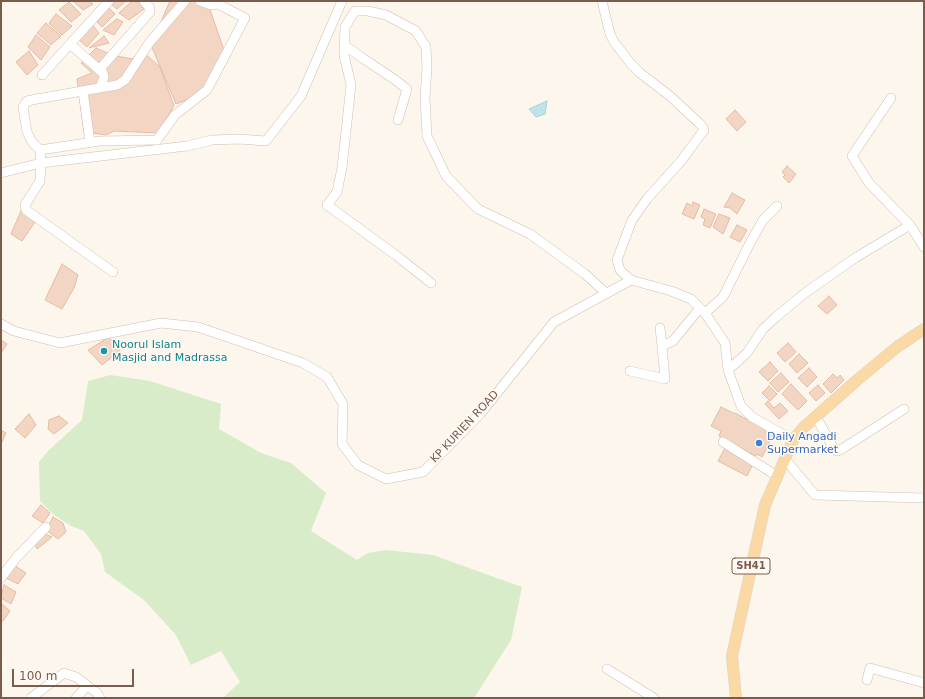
<!DOCTYPE html>
<style>
body{margin:0}
#map{position:relative;width:925px;height:699px;overflow:hidden;background:#fdf6ec;font-family:"DejaVu Sans",sans-serif}
canvas{display:block}
.frame{position:absolute;inset:0;border:2px solid #7a5c4d;pointer-events:none}
.scale{position:absolute;left:12px;top:669px;width:122px;height:18px;box-sizing:border-box;border:2px solid #7a5c4d;border-top:0;padding-left:5px;font-size:12px;line-height:14px;white-space:nowrap;color:#7a5c4d;-webkit-text-stroke:3px #fffaf3;paint-order:stroke}
</style>
<div id="map">
<canvas width="925" height="699"></canvas>
<div class="frame"></div>
<div class="scale">100 m</div>
</div>
<script>
const g = document.querySelector('canvas').getContext('2d');
g.lineJoin = 'round';
function paint(path, color) {
  g.fillStyle = color;
  g.fill(path, 'evenodd');
}
function toPath(rows) {
  const path = new Path2D();
  for (const r of rows) {
    path.moveTo(r[0], r[1]);
    for (let i = 2; i < r.length; i += 2) path.lineTo(r[i], r[i + 1]);
  }
  return path;
}
function strokePath(path, color, width, dash) {
  g.strokeStyle = color;
  g.lineWidth = width;
  g.lineCap = dash ? 'butt' : 'round';
  g.setLineDash(dash || []);
  g.stroke(path);
}
function drawText(font, color, halo, rows, align = 'center') {
  g.font = font + ' "DejaVu Sans",sans-serif';
  g.lineWidth = 3;
  g.setLineDash([]);
  g.textBaseline = 'middle';
  g.strokeStyle = halo;
  g.fillStyle = color;
  for (const [text, x, y, turn = 0] of rows) {
    g.save();
    g.translate(x, y);
    g.rotate((+turn || 0) * Math.PI / 180);
    g.textAlign = isNaN(turn) ? turn : align;
    if (halo) g.strokeText(text, 0, 0);
    g.fillText(text, 0, 0);
    g.restore();
  }
}
paint(toPath([
 [110,375,150,381,221,404,219,429,261,453,291,463,326,493,311,531,357,560,368,553,386,550,433,555,522,587,511,640,474,698,223,698,240,682,221,651,191,665,176,635,144,600,105,572,101,554,84,531,71,526,54,515,40,501,39,462,48,451,82,420,88,381]
]), '#d8ecc9');
const water = toPath([
 [547,101,545,114,536,117,529,109,547,101]
]);
paint(water, '#bfe3e8');
strokePath(water, '#a5d3da', 1);
const building = toPath([
 [73,1,89,1,93,4,83,10,73,1],
 [114,1,126,1,117,9,111,4,114,1],
 [132,1,137,1,144,9,129,20,119,13,132,1],
 [170,1,207,1,224,50,201,94,176,104,151,45,170,1],
 [69,2,81,14,71,22,59,10,69,2],
 [108,7,115,14,102,27,97,22,108,7],
 [56,14,72,26,62,35,49,23,56,14],
 [117,19,123,22,114,35,103,30,117,19],
 [46,23,61,36,51,45,37,33,46,23],
 [92,24,99,33,87,47,79,40,92,24],
 [36,35,50,47,41,60,28,47,36,35],
 [104,36,109,43,89,48,104,36],
 [96,48,112,55,132,59,142,51,160,67,174,106,158,133,114,131,106,135,84,132,77,79,92,73,81,63,96,48],
 [29,51,38,65,27,75,16,62,29,51],
 [735,110,746,122,737,131,726,119,735,110],
 [787,166,796,174,789,183,783,177,785,175,782,172,787,166],
 [732,193,745,200,737,214,730,208,724,207,732,193],
 [693,202,700,205,694,219,682,214,687,203,692,206,693,202],
 [704,209,716,214,710,228,703,225,705,219,701,217,704,209],
 [21,211,35,222,22,241,11,234,21,211],
 [719,214,730,218,723,234,713,227,719,214],
 [737,225,747,230,740,242,730,237,737,225],
 [62,264,78,275,74,288,62,309,45,300,62,264],
 [829,296,837,305,827,314,818,306,829,296],
 [109,337,120,351,102,365,88,350,109,337],
 [1,340,7,344,1,353,1,340],
 [788,343,796,352,785,362,777,353,788,343],
 [799,354,808,363,797,373,789,364,799,354],
 [770,362,778,371,768,381,759,372,770,362],
 [809,368,817,377,807,387,798,378,809,368],
 [781,373,789,382,778,392,770,383,781,373],
 [833,374,837,378,840,375,844,380,831,393,823,384,833,374],
 [791,384,807,401,798,410,782,394,791,384],
 [818,385,825,393,816,401,809,393,818,385],
 [769,386,777,394,770,401,762,393,769,386],
 [768,401,774,408,780,403,788,411,779,419,765,404,768,401],
 [721,407,735,414,735,413,774,434,762,457,757,454,756,456,719,436,721,431,711,426,721,407],
 [29,414,36,425,25,438,15,429,29,414],
 [59,416,68,423,54,434,48,429,49,420,59,416],
 [1,430,6,433,1,444,1,430],
 [725,448,753,464,747,476,718,461,725,448],
 [41,505,50,513,43,523,32,516,41,505],
 [53,517,63,523,66,532,58,539,46,530,53,517],
 [45,534,52,537,37,549,35,543,45,534],
 [14,565,26,573,18,584,6,578,14,565],
 [4,585,16,592,11,604,1,598,4,585],
 [1,603,10,611,3,621,1,620,1,603]
]);
paint(building, '#f3d5c3');
strokePath(building, '#e6bba3', 1);
const minor = toPath([
 [602,1,610,34,614,42,631,64,640,73,670,96,699,123,702,126,704,130,681,161,647,199,632,220,617,260,620,270,631,280],
 [70,44,109,1],
 [344,45,364,59,394,79,407,89,398,120],
 [99,70,150,12,150,8,144,1],
 [42,75,70,44,103,73,104,77,101,85,99,88,37,99,27,101,23,107,27,132,32,142,40,150,41,163,40,181,25,205,26,210,113,272],
 [99,88,117,85,125,80,149,43,185,1],
 [83,91,90,142],
 [891,98,852,156,869,183,910,225,924,247],
 [40,150,100,141,157,140,175,115,207,90,245,18,218,4,211,5,200,1],
 [1,173,41,163,187,146,212,140,239,139,266,141,301,96,342,1],
 [431,283,397,256,327,205,337,192,342,168,351,85,344,55,345,27,355,11,368,11,386,15,416,31,426,47,427,67,425,98,427,136,446,176,478,209,530,234,585,274,606,293],
 [705,313,723,297,750,243,763,220,777,206],
 [1,324,14,331,60,343,161,323,198,327,303,363,327,377,343,404,342,444,358,465,386,479,423,472,481,413,554,322,631,280,671,291,691,299,705,313,725,343,728,370,741,406,752,417,793,440],
 [660,328,662,346],
 [728,370,747,353,763,329,776,317,805,293,855,258,910,225],
 [630,371,665,379,662,346,673,341,700,308],
 [816,417,834,449,837,451,842,449,904,409],
 [723,442,777,476],
 [785,459,815,495,924,498],
 [1,578,16,558,46,527],
 [607,669,654,698],
 [867,680,870,668,924,683],
 [31,698,64,673,76,677,97,693,100,698],
 [76,698,87,686]
]);
const major = toPath([
 [736,698,732,656,765,505,793,440,803,428,856,381,897,347,924,329]
]);
strokePath(minor, '#d1beb0', 10);
strokePath(major, '#dad1cd', 12);
strokePath(minor, '#fff', 9);
strokePath(major, '#fbd9a5', 11);
for (const [x, y, r, color] of [
 [104,351,4,"#0f9aa8"],
 [759,443,4,"#3f7fe0"]
]) {
  const dot = new Path2D();
  dot.arc(x, y, r, 0, 2 * Math.PI);
  g.fillStyle = color;
  g.fill(dot);
  strokePath(dot, '#fffaf3', 1.5);
}
for (const [x, y, w] of [
 [751,566,38]
]) {
  const box = new Path2D();
  box.roundRect(x - w / 2, y - 8, w, 16, 3);
  g.fillStyle = '#fffaf3';
  g.fill(box);
  strokePath(box, '#7a5c4d', 1);
}
drawText('bold 10px', '#7a5c4d', null, [
 ["SH41",751,566]
]);
drawText('11px', '#0d838f', '#fffaf3', [
 ["Noorul Islam",112,345],
 ["Masjid and Madrassa",112,358]
], 'left');
drawText('11px', '#7a5c4d', '#fffaf3', [
 ["KP KURIEN ROAD",465,427,-47]
]);
drawText('11px', '#366cbe', '#fffaf3', [
 ["Daily Angadi",767,437],
 ["Supermarket",767,450]
], 'left');
</script>
